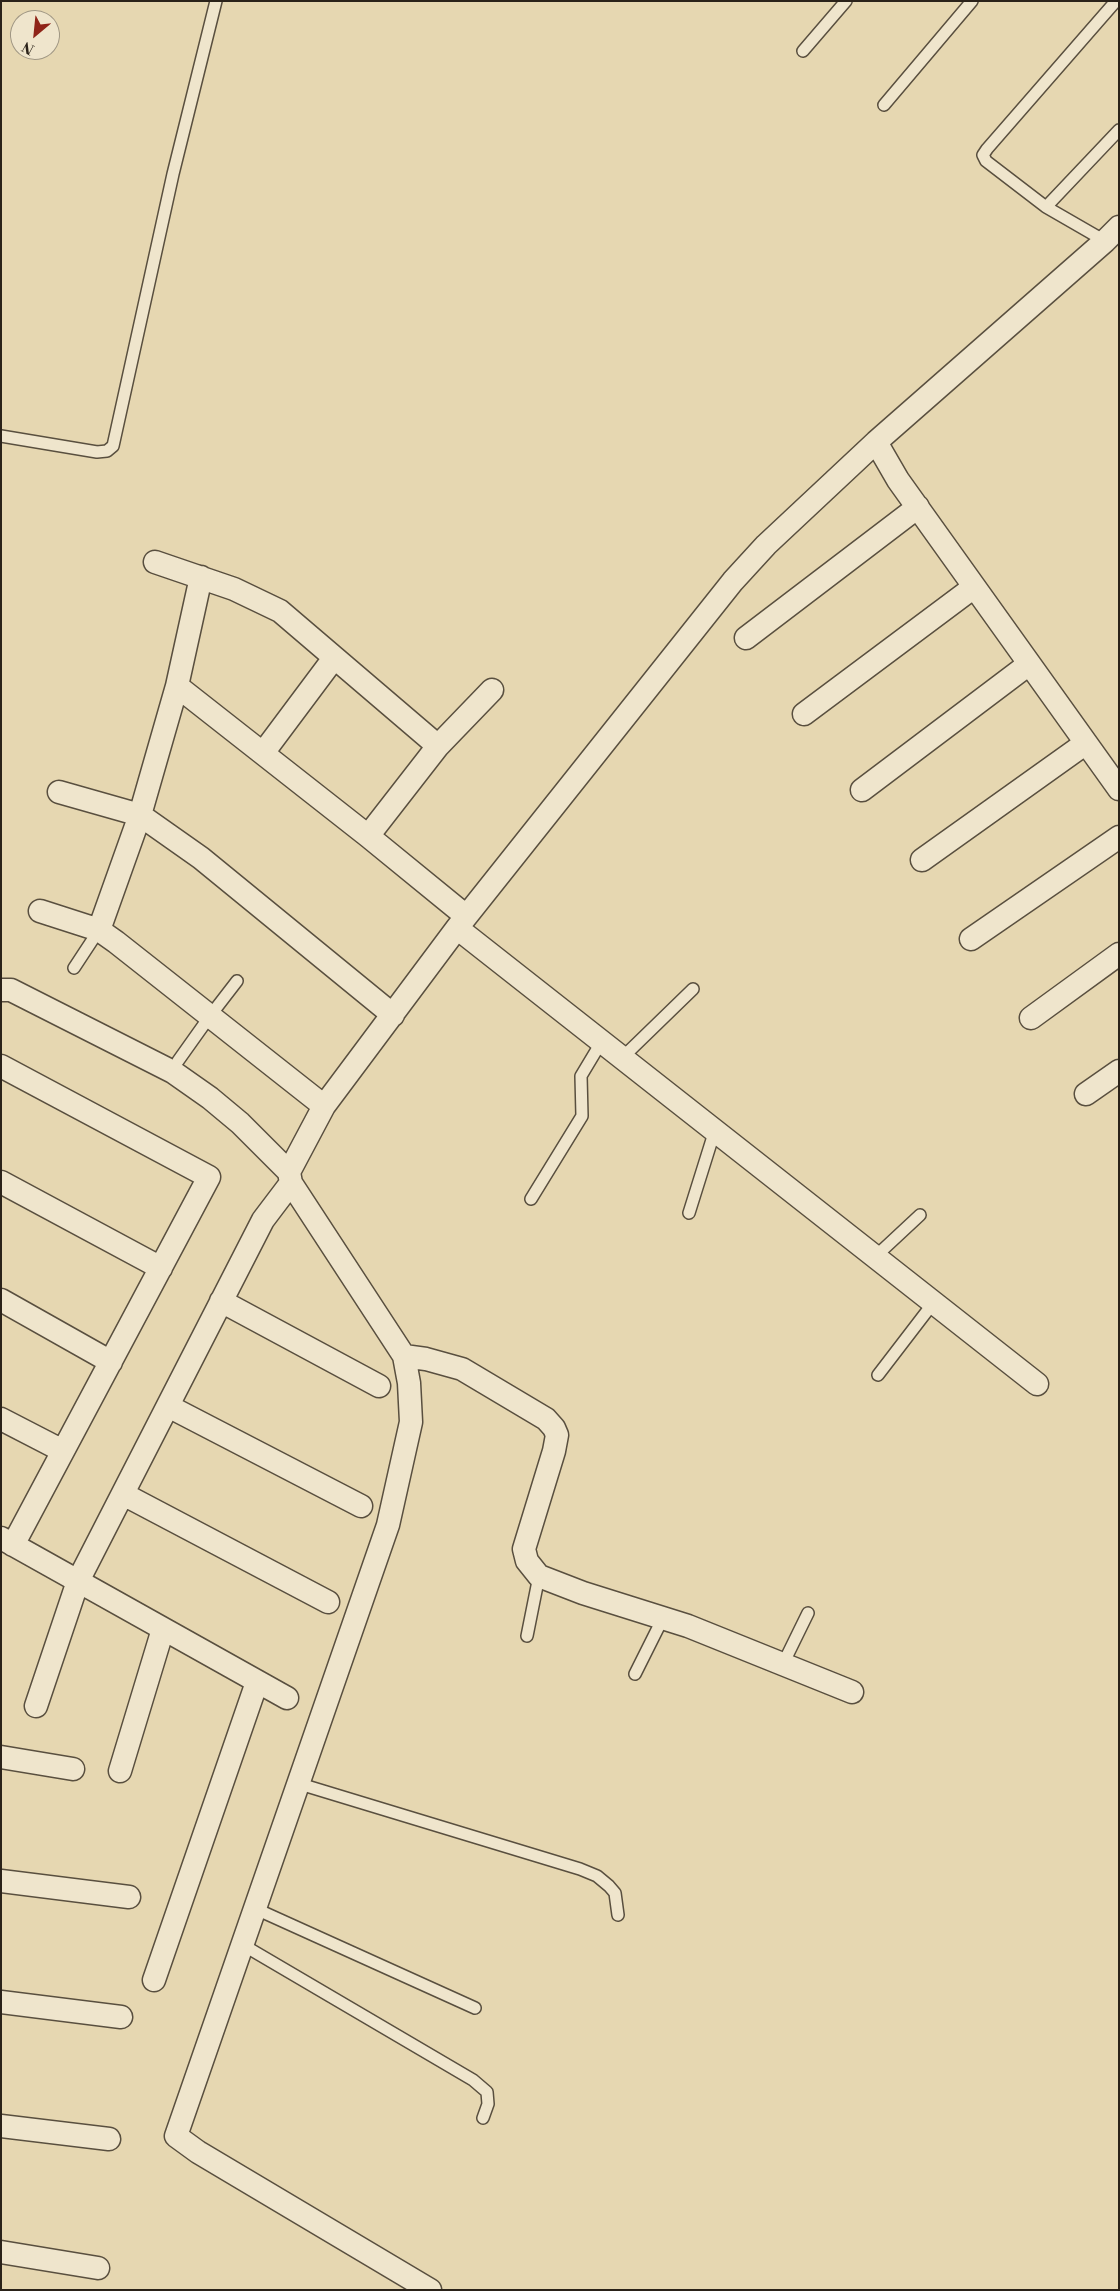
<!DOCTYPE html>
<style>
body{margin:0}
#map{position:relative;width:1120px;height:2291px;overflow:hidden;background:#e6d7b1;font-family:"Libre Bodoni",serif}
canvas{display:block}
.frame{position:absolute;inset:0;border:2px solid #2a2219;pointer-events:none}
.north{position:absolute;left:10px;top:10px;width:50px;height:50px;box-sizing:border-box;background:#efe5cc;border:1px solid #a09784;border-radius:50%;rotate:208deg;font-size:14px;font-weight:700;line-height:20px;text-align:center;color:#2a2219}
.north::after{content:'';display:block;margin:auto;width:18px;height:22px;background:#8f2418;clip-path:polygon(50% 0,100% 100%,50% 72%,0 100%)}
</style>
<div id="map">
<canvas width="1120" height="2291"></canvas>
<div class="frame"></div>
<div class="north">N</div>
</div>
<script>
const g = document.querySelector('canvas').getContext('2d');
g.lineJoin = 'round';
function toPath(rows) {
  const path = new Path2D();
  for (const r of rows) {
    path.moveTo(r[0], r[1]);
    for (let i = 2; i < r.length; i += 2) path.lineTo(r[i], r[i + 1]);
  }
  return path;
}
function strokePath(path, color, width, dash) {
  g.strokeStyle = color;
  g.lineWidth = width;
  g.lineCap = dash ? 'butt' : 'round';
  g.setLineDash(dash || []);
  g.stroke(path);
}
const service = toPath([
 [1116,1,987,149,983,155,986,161,1046,207,1119,130],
 [803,51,846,1],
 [884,105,972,1],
 [1046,207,1105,241],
 [1,436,97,452,107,451,113,446,173,174,216,1],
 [74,968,99,930],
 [623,1057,693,989],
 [178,1061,210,1016,237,981],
 [531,1199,582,1116,581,1076,602,1041],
 [689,1213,715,1130],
 [876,1256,920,1215],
 [878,1375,934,1302],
 [527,1636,539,1576],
 [783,1664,808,1613],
 [635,1674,663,1618],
 [300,1784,580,1869,597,1876,609,1886,615,1893,618,1915],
 [256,1909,475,2008],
 [243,1945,473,2080,487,2092,488,2104,483,2118]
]);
const minor = toPath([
 [876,442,898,480,1119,789],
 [155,562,234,589,280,611,438,746],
 [746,638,918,507],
 [177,686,368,836,466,916],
 [804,714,974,587],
 [263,753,334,658],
 [862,790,1029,664],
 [59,792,140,815,201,858,393,1015],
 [368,836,438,746,492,690],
 [922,860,1086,743],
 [40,911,99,930,116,942,324,1106],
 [457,928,1037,1384],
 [99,930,140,815,177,686,201,577],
 [971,939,1119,837],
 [1,990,11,990,173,1072,210,1098,240,1123,289,1172,291,1183,404,1356,409,1383,411,1422,388,1525,176,2136,198,2152,430,2290],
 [1031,1018,1119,954],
 [1,1066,209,1177,13,1545],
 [1086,1094,1119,1071],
 [289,1172,324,1106,457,928,733,581,766,545,876,442,1105,241,1119,227],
 [1,1182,161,1268],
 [1,1300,111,1362],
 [221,1301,379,1386],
 [404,1356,426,1359,462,1369,546,1419,554,1428,557,1435,554,1451,524,1549,527,1561,539,1576,583,1593,688,1626,852,1692],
 [168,1406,361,1506],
 [1,1419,63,1451],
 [123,1494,328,1602],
 [1,1538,287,1698],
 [36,1706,78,1581,263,1220,291,1183],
 [1,1757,73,1769],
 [120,1771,163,1629],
 [1,1881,129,1897],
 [154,1980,257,1682],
 [1,2002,121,2017],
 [1,2126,109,2139],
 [1,2252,98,2268]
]);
strokePath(service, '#594f3f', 14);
strokePath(minor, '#594f3f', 25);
strokePath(service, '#efe5cc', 11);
strokePath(minor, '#efe5cc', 22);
</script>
